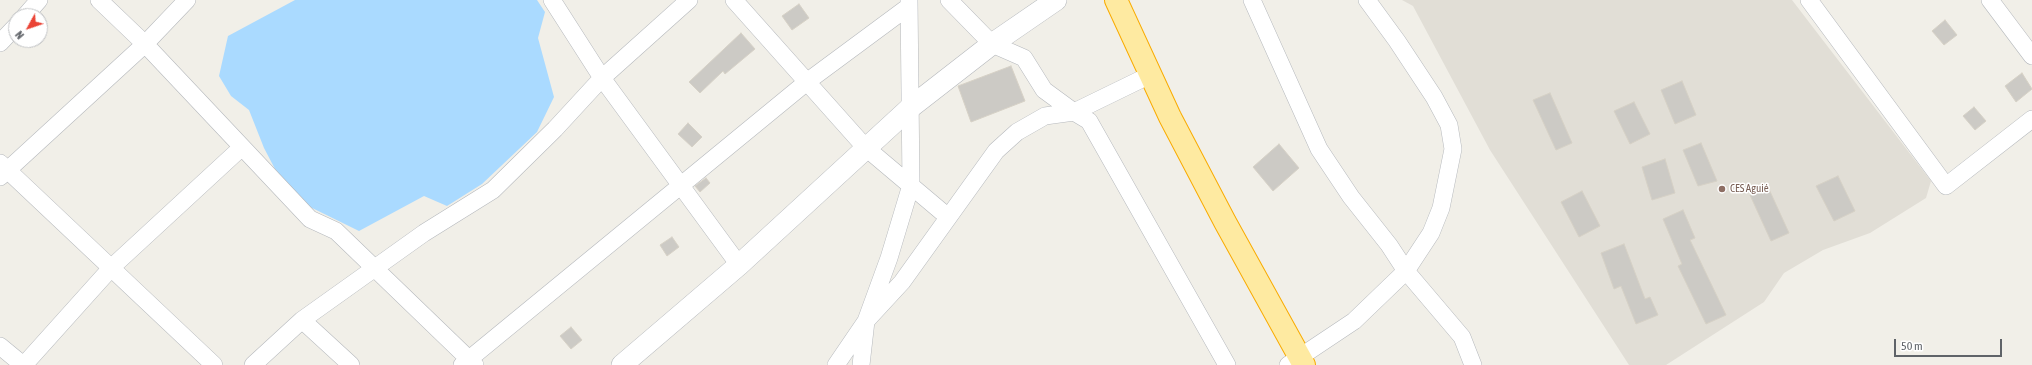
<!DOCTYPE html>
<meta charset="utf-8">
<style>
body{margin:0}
#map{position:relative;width:2032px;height:365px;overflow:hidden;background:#f1efe8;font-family:"Asap Condensed",sans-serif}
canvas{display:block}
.north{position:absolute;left:8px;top:8px;width:40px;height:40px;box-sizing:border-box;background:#fff;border:1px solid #bfc1c3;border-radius:50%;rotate:230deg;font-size:11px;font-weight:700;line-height:16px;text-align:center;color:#5f6368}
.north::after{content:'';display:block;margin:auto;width:14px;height:18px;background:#ea4335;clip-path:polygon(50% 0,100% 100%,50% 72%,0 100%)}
.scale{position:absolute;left:1894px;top:339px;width:108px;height:18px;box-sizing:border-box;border:2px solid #5f6368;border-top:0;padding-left:5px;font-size:12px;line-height:14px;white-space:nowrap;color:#5f6368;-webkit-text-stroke:3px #fff;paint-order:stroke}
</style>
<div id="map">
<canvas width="2032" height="365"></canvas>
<div class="north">N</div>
<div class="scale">50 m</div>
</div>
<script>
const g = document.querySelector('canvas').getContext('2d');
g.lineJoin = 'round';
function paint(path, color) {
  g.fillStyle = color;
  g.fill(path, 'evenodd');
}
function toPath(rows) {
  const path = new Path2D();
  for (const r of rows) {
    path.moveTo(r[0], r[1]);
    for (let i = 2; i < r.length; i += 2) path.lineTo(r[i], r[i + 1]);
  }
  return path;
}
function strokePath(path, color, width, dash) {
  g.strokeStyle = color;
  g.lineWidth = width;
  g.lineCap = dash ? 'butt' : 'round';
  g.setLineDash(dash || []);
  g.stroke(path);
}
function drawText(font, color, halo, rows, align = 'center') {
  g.font = font + ' "Asap Condensed",sans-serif';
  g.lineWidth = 3;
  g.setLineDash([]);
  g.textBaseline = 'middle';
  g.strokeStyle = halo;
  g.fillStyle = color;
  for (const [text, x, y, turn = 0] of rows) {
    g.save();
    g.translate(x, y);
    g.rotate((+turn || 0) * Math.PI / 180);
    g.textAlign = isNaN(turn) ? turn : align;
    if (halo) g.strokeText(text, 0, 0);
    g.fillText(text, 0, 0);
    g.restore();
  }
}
paint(toPath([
 [1402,0,1792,0,1931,181,1926,198,1870,233,1823,250,1784,273,1764,302,1666,365,1629,365,1490,150,1413,6]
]), '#e1ded6');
paint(toPath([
 [295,0,537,0,545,12,538,38,554,97,537,132,482,184,447,206,424,196,359,231,306,205,275,169,264,148,249,110,231,96,219,76,228,36]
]), '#aadaff');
const building = toPath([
 [799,4,809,18,792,30,782,16,799,4],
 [1945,20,1957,35,1944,45,1932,31,1945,20],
 [741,33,755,49,725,74,723,71,700,93,689,82,741,33],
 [1011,66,1025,101,971,122,958,86,1011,66],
 [2022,73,2032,89,2016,102,2005,86,2022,73],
 [1682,81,1696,115,1675,124,1661,90,1682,81],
 [1550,93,1572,143,1556,150,1533,100,1550,93],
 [1634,102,1650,134,1630,144,1614,111,1634,102],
 [1974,107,1986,121,1975,130,1963,116,1974,107],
 [688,123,702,137,692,147,678,134,688,123],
 [1701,143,1717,181,1698,186,1683,150,1701,143],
 [1279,144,1299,168,1273,191,1253,167,1279,144],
 [1665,159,1675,193,1652,200,1642,167,1665,159],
 [1838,176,1855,211,1834,221,1816,186,1838,176],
 [706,178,710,183,700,192,695,186,706,178],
 [1768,187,1789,233,1771,241,1750,195,1768,187],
 [1582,191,1600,226,1579,237,1561,202,1582,191],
 [1683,210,1695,238,1690,240,1726,315,1706,324,1678,266,1682,264,1663,219,1683,210],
 [672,237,679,247,667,256,660,245,672,237],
 [1624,244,1645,299,1650,297,1658,315,1636,324,1621,286,1614,289,1601,253,1624,244],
 [571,327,582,340,571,349,560,336,571,327]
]);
paint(building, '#cccac5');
strokePath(building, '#d6d1c6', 1);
const minor = toPath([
 [99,0,145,44,310,219,336,231,475,365],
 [552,0,602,78,739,265],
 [734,0,865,147,948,217],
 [949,0,992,44,1024,58,1044,90,1074,112,1150,75],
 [1252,0,1319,149,1351,197,1389,245,1406,271,1354,321,1288,365],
 [1367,0,1397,41,1434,97,1449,125,1453,149,1441,208,1431,233,1406,271,1462,337,1473,365],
 [1809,0,1946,186,2032,119],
 [1990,0,2032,56],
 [25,16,39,0],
 [0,43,16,26],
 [0,163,214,365],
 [0,177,145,44,187,0],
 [302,320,351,365],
 [0,346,23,365],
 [24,365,112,267,241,148],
 [253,365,302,320,424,233,493,190,555,129,602,78,689,0],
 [462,365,808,81,908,7],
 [836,365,866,321,889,258,911,185,909,0],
 [861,365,866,321,902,282,996,151,1017,132,1045,116,1074,112,1089,121,1227,365]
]);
const tertiary = toPath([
 [622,365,739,265,911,107,992,44,1056,0]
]);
const trunk = toPath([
 [1116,0,1170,117,1225,222,1304,365]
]);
strokePath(minor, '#b5b8bc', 18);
strokePath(tertiary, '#b5b8bc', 22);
strokePath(trunk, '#f9ab00', 24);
strokePath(minor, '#fff', 17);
strokePath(tertiary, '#fff', 21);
strokePath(trunk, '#feeaa1', 22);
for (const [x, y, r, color] of [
 [1722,189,4,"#8d6e63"]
]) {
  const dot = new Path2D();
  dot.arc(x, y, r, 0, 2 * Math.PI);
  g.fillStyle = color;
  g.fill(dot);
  strokePath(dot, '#fff', 1.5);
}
drawText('11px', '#785e54', '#fff', [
 ["CES Aguié",1730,189]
], 'left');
</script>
